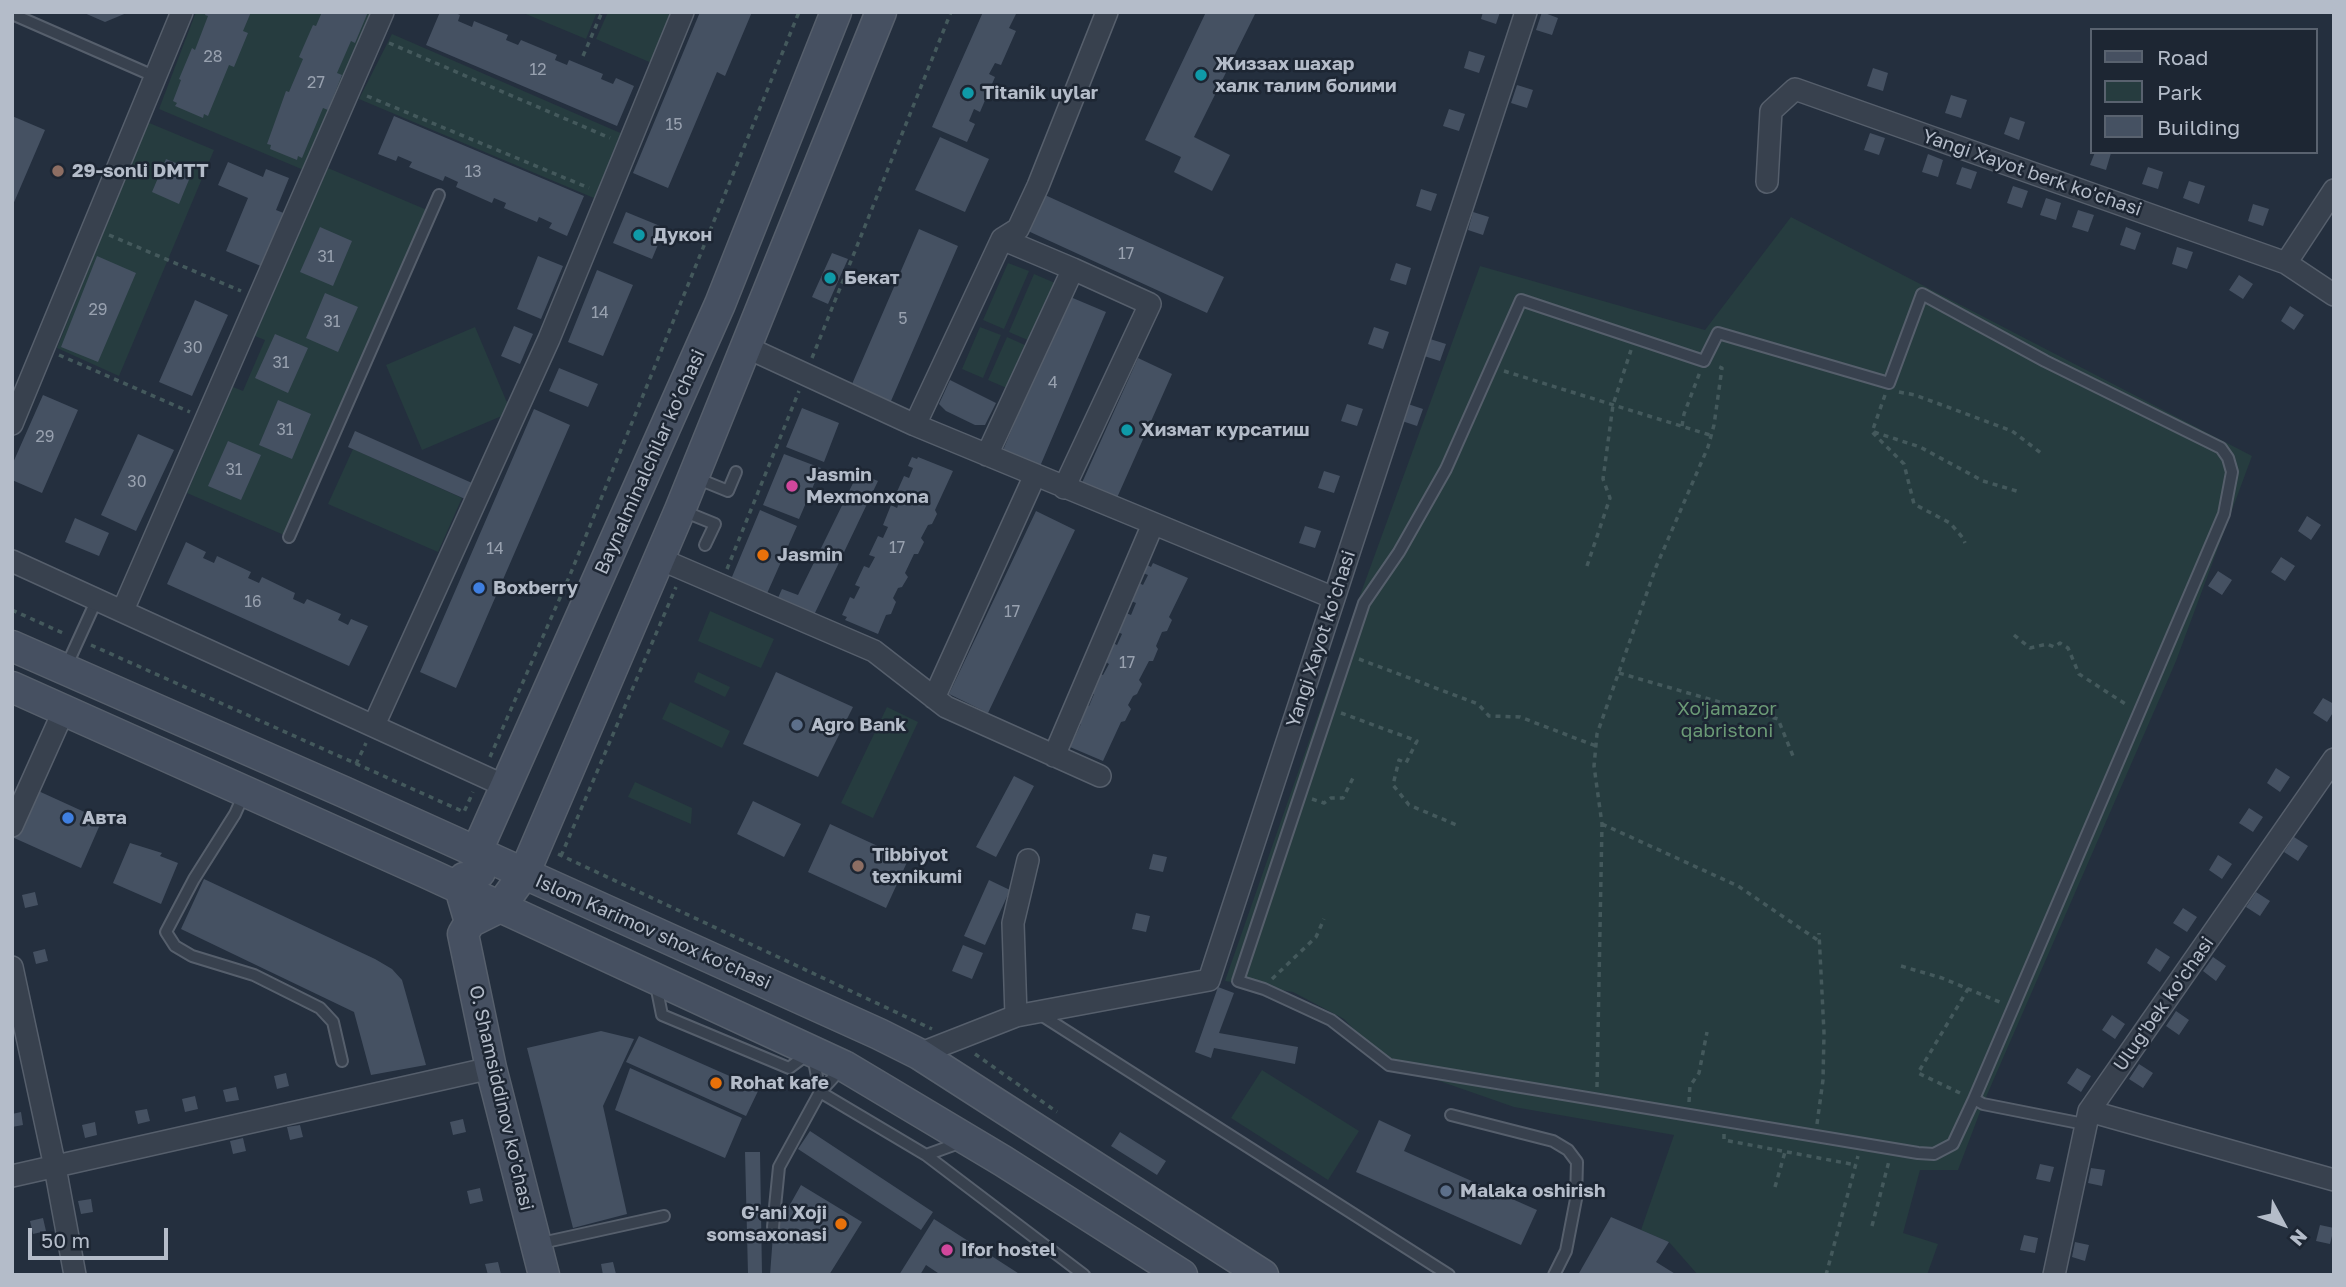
<!DOCTYPE html>
<meta charset="utf-8">
<style>
body{margin:0}
#map{position:relative;width:2346px;height:1287px;overflow:hidden;background:#242f3e;font-family:"Golos Text",sans-serif}
canvas{display:block}
.frame{position:absolute;inset:0;border:14px solid #b4bcc9;pointer-events:none}
.legend{position:absolute;left:2090px;top:28px;width:228px;height:126px;box-sizing:border-box;background:#1d2633;border:2px solid #59626f;margin:0;padding:9px 12px;list-style:none;font-size:21px;color:#b4bcc9}
.legend li{display:flex;align-items:center;gap:14px;height:35px}
.legend b{width:35px;border:2px solid #59626f}
.north{position:absolute;left:2248px;top:1189px;width:70px;height:70px;-webkit-text-stroke:5px #1d2633;paint-order:stroke;rotate:131deg;font-size:19px;font-weight:700;line-height:28px;text-align:center;color:#b4bcc9}
.north::after{content:'';display:block;margin:auto;width:24px;height:32px;background:#b4bcc9;clip-path:polygon(50% 0,100% 100%,50% 72%,0 100%)}
.scale{position:absolute;left:28px;top:1228px;width:140px;height:32px;box-sizing:border-box;border:4px solid #b4bcc9;border-top:0;padding-left:9px;font-size:21px;line-height:24px;white-space:nowrap;color:#b4bcc9;-webkit-text-stroke:5px #1d2633;paint-order:stroke}
</style>
<div id="map">
<canvas width="2346" height="1287"></canvas>
<div class="frame"></div>
<ul class="legend">
<li><b style="height:9px;background:#465061"></b>Road</li>
<li><b style="height:19px;background:#263c3f"></b>Park</li>
<li><b style="height:19px;background:#455162"></b>Building</li>
</ul>
<div class="north">N</div>
<div class="scale">50 m</div>
</div>
<script>
const g = document.querySelector('canvas').getContext('2d');
g.lineJoin = 'round';
function paint(path, color) {
  g.fillStyle = color;
  g.fill(path, 'evenodd');
}
function toPath(rows) {
  const path = new Path2D();
  for (const r of rows) {
    path.moveTo(r[0], r[1]);
    for (let i = 2; i < r.length; i += 2) path.lineTo(r[i], r[i + 1]);
  }
  return path;
}
function strokePath(path, color, width, dash) {
  g.strokeStyle = color;
  g.lineWidth = width;
  g.lineCap = dash ? 'butt' : 'round';
  g.setLineDash(dash || []);
  g.stroke(path);
}
function drawText(font, color, halo, rows, align = 'center') {
  g.font = font + ' "Golos Text",sans-serif';
  g.lineWidth = 5;
  g.setLineDash([]);
  g.textBaseline = 'middle';
  g.strokeStyle = halo;
  g.fillStyle = color;
  for (const [text, x, y, turn = 0] of rows) {
    g.save();
    g.translate(x, y);
    g.rotate((+turn || 0) * Math.PI / 180);
    g.textAlign = isNaN(turn) ? turn : align;
    if (halo) g.strokeText(text, 0, 0);
    g.fillText(text, 0, 0);
    g.restore();
  }
}
paint(toPath([
 [196,12,372,12,306,171,159,109],
 [521,12,597,12,586,39],
 [608,12,677,12,654,64,596,39],
 [392,34,625,135,601,201,359,99],
 [147,122,214,150,119,376,57,348],
 [328,168,427,210,284,535,187,493,233,387,243,391,265,340,255,336],
 [1791,217,2252,456,2176,661,1983,1104,1958,1170,1920,1170,1903,1233,1938,1244,1927,1275,1698,1275,1669,1242,1641,1230,1674,1135,1514,1107,1385,1062,1344,1019,1293,992,1225,981,1358,601,1480,266,1705,330],
 [1008,263,1029,271,1004,329,983,320],
 [1034,274,1055,283,1030,341,1009,332],
 [475,327,511,412,422,450,386,365],
 [980,327,1001,335,983,378,962,369],
 [1007,337,1027,346,1009,389,988,380],
 [353,449,462,498,438,552,328,504],
 [710,611,774,639,761,668,698,641],
 [698,672,730,687,725,697,694,682],
 [670,702,730,731,722,748,662,719],
 [887,707,918,722,873,818,841,803],
 [635,782,692,808,691,824,628,797],
 [1262,1070,1359,1131,1328,1180,1231,1118]
]), '#263c3f');
paint(toPath([
 [82,12,129,12,105,22],
 [206,12,251,12,243,31,248,33,234,67,229,65,208,116,204,114,203,118,175,106,177,103,173,101,181,80,179,79,192,48,195,50,208,16,205,15],
 [322,12,368,12,355,43,351,41,337,73,342,75,328,110,323,108,302,158,298,156,297,160,270,149,271,145,267,144,286,91,289,92,303,59,299,57,313,25,316,26],
 [440,12,453,12,460,15,458,21,472,27,474,21,508,35,506,40,518,45,521,40,557,55,555,60,567,65,569,60,603,74,601,79,613,84,616,78,634,86,617,126,426,45],
 [700,12,752,12,725,76,717,72,668,188,633,173],
 [983,12,1017,12,1009,28,1016,31,1001,65,995,63,989,74,995,77,980,112,974,109,969,121,975,124,967,142,932,127],
 [1206,12,1256,12,1194,137,1230,155,1212,191,1174,172,1181,157,1145,140],
 [1483,12,1500,12,1496,24,1481,19],
 [1542,12,1558,18,1552,35,1536,30],
 [1469,51,1485,56,1479,73,1464,68],
 [1873,68,1888,73,1883,91,1867,86],
 [1517,85,1533,90,1527,108,1511,103],
 [1951,95,1967,100,1961,118,1945,113],
 [1449,109,1465,114,1459,131,1443,126],
 [12,116,45,130,12,207],
 [394,116,584,196,567,236,549,228,552,223,539,217,537,222,504,208,506,203,494,198,492,203,456,187,458,182,445,176,443,181,409,167,412,162,398,156,396,161,378,154],
 [2010,117,2025,122,2019,140,2004,134],
 [1870,133,1885,138,1879,155,1864,150],
 [940,137,989,159,965,212,915,190],
 [2095,152,2111,153,2106,170,2090,165],
 [1928,154,1943,160,1938,177,1922,172],
 [166,159,193,170,179,204,152,192],
 [228,162,263,177,266,169,289,178,276,210,286,214,263,267,226,251,248,198,218,185],
 [1962,167,1977,172,1971,189,1956,184],
 [2148,167,2163,172,2158,189,2142,184],
 [2189,181,2205,186,2199,204,2183,198],
 [2013,186,2028,191,2022,208,2007,203],
 [1421,189,1437,194,1431,211,1416,206],
 [1045,195,1224,277,1207,313,1028,231],
 [2046,198,2061,203,2056,220,2040,215],
 [2253,204,2269,209,2263,226,2248,221],
 [2078,210,2094,215,2088,232,2072,227],
 [626,212,665,228,652,259,613,243],
 [1473,212,1489,217,1483,235,1468,230],
 [320,227,352,241,333,286,300,272],
 [2126,227,2141,233,2135,250,2120,245],
 [919,229,958,246,888,408,849,391],
 [2177,247,2193,252,2187,269,2172,264],
 [832,253,848,259,828,304,812,297],
 [97,256,136,273,98,362,61,347],
 [538,256,563,266,541,319,517,309],
 [1396,263,1411,268,1406,285,1390,280],
 [597,270,633,285,603,356,568,342],
 [2239,275,2253,284,2243,299,2229,290],
 [325,293,358,307,338,352,306,338],
 [1068,296,1106,312,1038,471,1001,455],
 [195,300,228,315,192,396,159,382],
 [2290,306,2304,315,2294,330,2281,321],
 [514,326,533,334,520,364,501,356],
 [1374,327,1389,332,1383,349,1368,344],
 [275,334,308,348,288,393,255,378],
 [1430,339,1446,344,1440,361,1424,356],
 [1138,358,1172,374,1116,500,1081,485],
 [559,368,598,384,588,407,549,391],
 [950,380,996,403,985,425,975,425,946,411,939,404],
 [43,395,78,410,42,493,12,480,12,465],
 [278,400,311,414,292,459,259,445],
 [1347,404,1363,409,1357,426,1341,421],
 [1408,404,1423,409,1417,426,1402,421],
 [802,408,839,423,824,462,786,447],
 [534,409,570,425,456,688,420,672],
 [355,431,472,483,465,499,348,447],
 [138,434,174,450,136,531,101,515],
 [228,441,261,455,241,500,208,486],
 [784,454,821,468,799,519,763,505],
 [912,457,917,459,918,457,953,471,935,510,937,514,932,524,928,525,921,538,924,542,918,554,914,554,905,573,908,577,902,587,898,588,893,598,896,602,891,614,886,615,878,634,845,620,847,617,842,615,850,597,854,599,860,587,855,585,864,566,869,568,875,557,869,555,878,536,883,538,888,527,883,525,891,505,897,508,902,496,896,494,904,476,909,478,913,468,908,466],
 [1324,471,1340,476,1334,493,1318,488],
 [858,473,878,481,813,617,777,600,782,589,798,595],
 [760,510,797,526,765,598,729,584],
 [1036,511,1075,530,988,713,949,694],
 [2307,516,2321,525,2311,540,2298,531],
 [75,518,109,533,99,556,65,542],
 [1305,526,1321,531,1315,548,1299,543],
 [186,542,206,552,203,558,214,563,217,556,251,572,248,578,259,583,262,577,295,593,293,599,304,604,307,599,341,614,338,620,348,625,351,619,368,626,349,666,167,584],
 [2281,557,2295,566,2285,581,2271,572],
 [1153,563,1188,578,1169,617,1172,620,1167,631,1162,632,1156,646,1158,649,1153,661,1149,661,1139,680,1142,684,1137,694,1133,696,1128,705,1131,709,1125,721,1121,722,1103,761,1070,747,1081,724,1076,722,1084,704,1089,706,1094,694,1089,692,1098,673,1103,675,1109,664,1104,661,1113,643,1117,645,1122,634,1118,632,1126,613,1131,615,1136,603,1131,601,1139,583,1143,585,1148,575,1143,573,1147,565,1151,567],
 [2218,571,2232,580,2222,595,2208,586],
 [776,672,853,707,818,777,743,744],
 [2323,698,2334,704,2334,711,2327,722,2313,713],
 [2276,768,2290,777,2280,792,2267,783],
 [1014,776,1034,786,996,857,976,847],
 [34,789,102,820,81,868,12,837],
 [753,801,801,824,784,857,737,834],
 [2249,808,2263,817,2253,832,2239,823],
 [830,824,908,860,886,908,808,872],
 [2294,837,2308,846,2298,861,2284,852],
 [130,843,162,853,160,856,178,863,161,904,113,883],
 [1153,854,1167,857,1163,872,1149,869],
 [2218,855,2232,864,2222,879,2209,870],
 [204,879,375,959,392,969,402,980,426,1065,371,1075,354,1012,181,929],
 [989,880,1010,890,985,945,964,936],
 [35,892,38,905,25,908,22,895],
 [2256,892,2270,901,2260,916,2246,907],
 [2183,908,2197,917,2187,932,2173,923],
 [1136,913,1150,916,1146,932,1132,929],
 [963,945,983,953,972,979,952,971],
 [2156,948,2170,957,2160,972,2147,963],
 [45,949,48,961,36,964,33,952],
 [2213,957,2226,966,2216,981,2203,971],
 [1218,987,1234,993,1219,1033,1298,1047,1295,1064,1214,1048,1211,1058,1195,1052],
 [2176,1011,2189,1020,2179,1035,2166,1026],
 [2112,1015,2125,1024,2115,1039,2102,1030],
 [601,1031,634,1039,603,1106,627,1214,573,1228,527,1048],
 [639,1036,759,1089,746,1116,626,1062],
 [2139,1064,2153,1073,2143,1088,2129,1079],
 [630,1068,742,1118,725,1158,615,1110],
 [2077,1068,2091,1076,2081,1092,2067,1083],
 [286,1073,289,1086,277,1089,274,1076],
 [236,1087,239,1100,226,1102,223,1090],
 [195,1096,198,1109,185,1112,182,1099],
 [147,1109,150,1121,138,1124,135,1111],
 [21,1112,23,1125,12,1127,12,1114],
 [463,1119,466,1132,453,1135,450,1122],
 [1379,1120,1411,1135,1404,1151,1537,1210,1521,1245,1356,1172],
 [95,1122,97,1135,85,1138,82,1125],
 [300,1125,303,1137,290,1140,287,1127],
 [810,1131,933,1212,921,1230,798,1149],
 [1120,1132,1166,1161,1157,1175,1111,1146],
 [243,1138,246,1151,233,1154,230,1141],
 [745,1152,760,1152,762,1274,748,1274],
 [2040,1164,2054,1167,2050,1182,2036,1179],
 [2091,1168,2105,1170,2102,1186,2088,1183],
 [801,1185,862,1222,829,1275,770,1275,773,1235],
 [480,1188,483,1201,470,1204,467,1191],
 [91,1199,93,1212,81,1214,78,1201],
 [1611,1217,1669,1242,1656,1262,1677,1275,1578,1275],
 [43,1218,46,1231,33,1234,30,1221],
 [934,1219,1021,1275,941,1275,926,1265,920,1275,899,1275],
 [2320,1225,2334,1228,2330,1244,2316,1241],
 [2024,1235,2038,1238,2035,1253,2020,1250],
 [2075,1242,2089,1245,2085,1261,2072,1257],
 [498,1262,501,1274,488,1275,485,1264],
 [613,1262,616,1274,603,1275,601,1264]
]), '#455162');
const lane = toPath([
 [12,14,156,77],
 [696,478,728,491,736,472],
 [683,511,715,524,705,545],
 [289,537,439,195],
 [66,667,97,599],
 [244,794,235,814,194,879,166,932,175,946,192,956,254,975,320,1008,333,1022,342,1061],
 [656,985,662,1015,789,1068,812,1051,820,1092,926,1155,962,1142],
 [1038,1013,1449,1275],
 [1974,1099,1953,1144,1934,1154,1918,1153,1389,1065,1331,1020,1264,989,1238,981,1364,603,1399,552,1446,469,1521,300,1704,361,1718,333,1889,383,1922,294,2045,361,2221,448,2228,458,2232,472,2224,514,1974,1099,1983,1104,2079,1123,2084,1117],
 [1451,1115,1553,1141,1568,1150,1577,1162,1576,1199,1566,1251,1554,1275],
 [926,1155,1084,1275],
 [773,1227,779,1167,820,1092,842,1068],
 [537,1244,664,1216]
]);
const street = toPath([
 [1767,182,1771,111,1795,89,2286,263,2334,295],
 [2286,263,2334,190],
 [746,347,915,425,1334,598],
 [12,424,182,12],
 [915,425,1002,239,1018,229,1038,186,1107,12],
 [987,455,1073,269,1002,239],
 [1064,488,1150,304,1073,269],
 [660,559,874,651,946,707,1100,776],
 [12,561,507,787],
 [123,610,383,12],
 [934,698,1035,475],
 [374,725,549,339,683,12],
 [1054,756,1153,524],
 [12,826,64,710],
 [12,967,55,1167,75,1275],
 [1016,1016,1013,923,1028,860],
 [919,1054,1016,1016,1209,980,1526,12],
 [2089,1111,2334,1180],
 [12,1176,491,1068],
 [2054,1275,2089,1111,2334,759]
]);
const secondary = toPath([
 [12,646,344,792,879,1034,919,1054,1263,1275],
 [12,687,427,873,844,1066,1003,1161,1182,1275],
 [480,872,476,853,720,304,836,12],
 [464,878,460,888,470,922,500,907,524,874,680,510,881,12],
 [470,922,463,934,491,1068,544,1275]
]);
strokePath(lane, '#565f6c', 14);
strokePath(street, '#565f6c', 24);
strokePath(secondary, '#565f6c', 33);
strokePath(toPath([
 [389,43,610,138],
 [583,56,602,12],
 [367,96,589,188],
 [109,235,241,291],
 [59,355,190,412],
 [812,358,951,12],
 [1504,371,1710,435],
 [1899,392,1915,395,2012,431,2041,453],
 [1885,395,1872,432,1904,464,1914,504,1950,523,1963,538,1965,543],
 [1682,426,1684,414,1700,372],
 [1874,432,1920,447,1983,481,2020,492],
 [1587,566,1610,498,1603,479,1613,405,1631,350],
 [727,569,799,391],
 [12,610,65,634],
 [2014,635,2030,648,2047,644,2054,647,2060,643,2068,648,2079,674,2127,705],
 [91,645,464,812,473,792],
 [1359,659,1478,704,1489,716,1520,717,1596,746],
 [1619,673,1778,719,1793,756],
 [1341,713,1417,741,1406,763,1399,760,1393,785,1409,805,1459,826],
 [490,757,570,575,799,12],
 [356,764,366,743],
 [1312,799,1324,803,1331,798,1343,798,1355,774],
 [1602,824,1738,886,1819,941],
 [558,854,932,1029],
 [561,856,676,587],
 [1901,966,1942,978,2002,1003],
 [1272,979,1316,937,1324,919],
 [975,1054,1057,1112],
 [1597,1087,1602,824,1594,766,1597,734,1656,567,1708,447,1714,425,1722,368,1717,366],
 [1960,1093,1918,1073,1968,989],
 [1689,1102,1690,1086,1699,1073,1707,1032],
 [1817,1124,1823,1080,1824,1033,1819,933],
 [1724,1134,1724,1140,1856,1165],
 [1775,1187,1785,1152],
 [1872,1226,1889,1161],
 [1826,1275,1858,1156]
]), '#44595c', 3.5, [5, 5]);
strokePath(lane, '#38414e', 10);
strokePath(street, '#38414e', 21);
strokePath(secondary, '#465061', 30);
for (const [x, y, r, color] of [
 [1201,75,7,"#0f9aa8"],
 [968,93,7,"#0f9aa8"],
 [58,171,7,"#8d6e63"],
 [639,235,7,"#0f9aa8"],
 [830,278,7,"#0f9aa8"],
 [1127,430,7,"#0f9aa8"],
 [792,486,7,"#d1479c"],
 [763,555,7,"#e8710a"],
 [479,588,7,"#3f7fe0"],
 [797,725,7,"#5c6f8a"],
 [68,818,7,"#3f7fe0"],
 [858,866,7,"#8d6e63"],
 [716,1083,7,"#e8710a"],
 [1446,1191,7,"#5c6f8a"],
 [841,1224,7,"#e8710a"],
 [947,1250,7,"#d1479c"]
]) {
  const dot = new Path2D();
  dot.arc(x, y, r, 0, 2 * Math.PI);
  g.fillStyle = color;
  g.fill(dot);
  strokePath(dot, '#1d2633', 2.5);
}
drawText('16px', '#98a1af', null, [
 ["28",213,57],
 ["12",538,70],
 ["27",316,83],
 ["15",674,125],
 ["13",473,172],
 ["17",1126,254],
 ["31",326,257],
 ["29",98,310],
 ["14",600,313],
 ["5",903,319],
 ["31",332,322],
 ["30",193,348],
 ["31",281,363],
 ["4",1053,383],
 ["31",285,430],
 ["29",45,437],
 ["31",234,470],
 ["30",137,482],
 ["17",897,548],
 ["14",495,549],
 ["16",253,602],
 ["17",1012,612],
 ["17",1127,663]
]);
drawText('bold 19px', '#b4bcc9', '#1d2633', [
 ["Жиззах шахар",1215,64],
 ["халк талим болими",1215,86],
 ["Titanik uylar",982,93],
 ["29-sonli DMTT",72,171],
 ["Дукон",653,235],
 ["Бекат",844,278],
 ["Хизмат курсатиш",1141,430],
 ["Jasmin",806,475],
 ["Mexmonxona",806,497],
 ["Jasmin",777,555],
 ["Boxberry",493,588],
 ["Agro Bank",811,725],
 ["Авта",82,818],
 ["Tibbiyot",872,855],
 ["texnikumi",872,877],
 ["Rohat kafe",730,1083],
 ["Malaka oshirish",1460,1191],
 ["G'ani Xoji",827,1213,"right"],
 ["somsaxonasi",827,1235,"right"],
 ["Ifor hostel",961,1250]
], 'left');
drawText('19px', '#b4bcc9', '#1d2633', [
 ["Yangi Xayot berk ko'chasi",2032,173,19],
 ["Baynalminalchilar ko’chasi",650,462,-66],
 ["Yangi Xayot ko'chasi",1321,639,-72],
 ["Islom Karimov shox ko'chasi",653,932,24],
 ["Ulug'bek ko'chasi",2164,1004,-55],
 ["O. Shamsiddinov ko'chasi",501,1098,77]
]);
drawText('19px', '#6b9a76', '#1d2633', [
 ["Xo'jamazor",1727,709],
 ["qabristoni",1727,731]
]);
</script>
